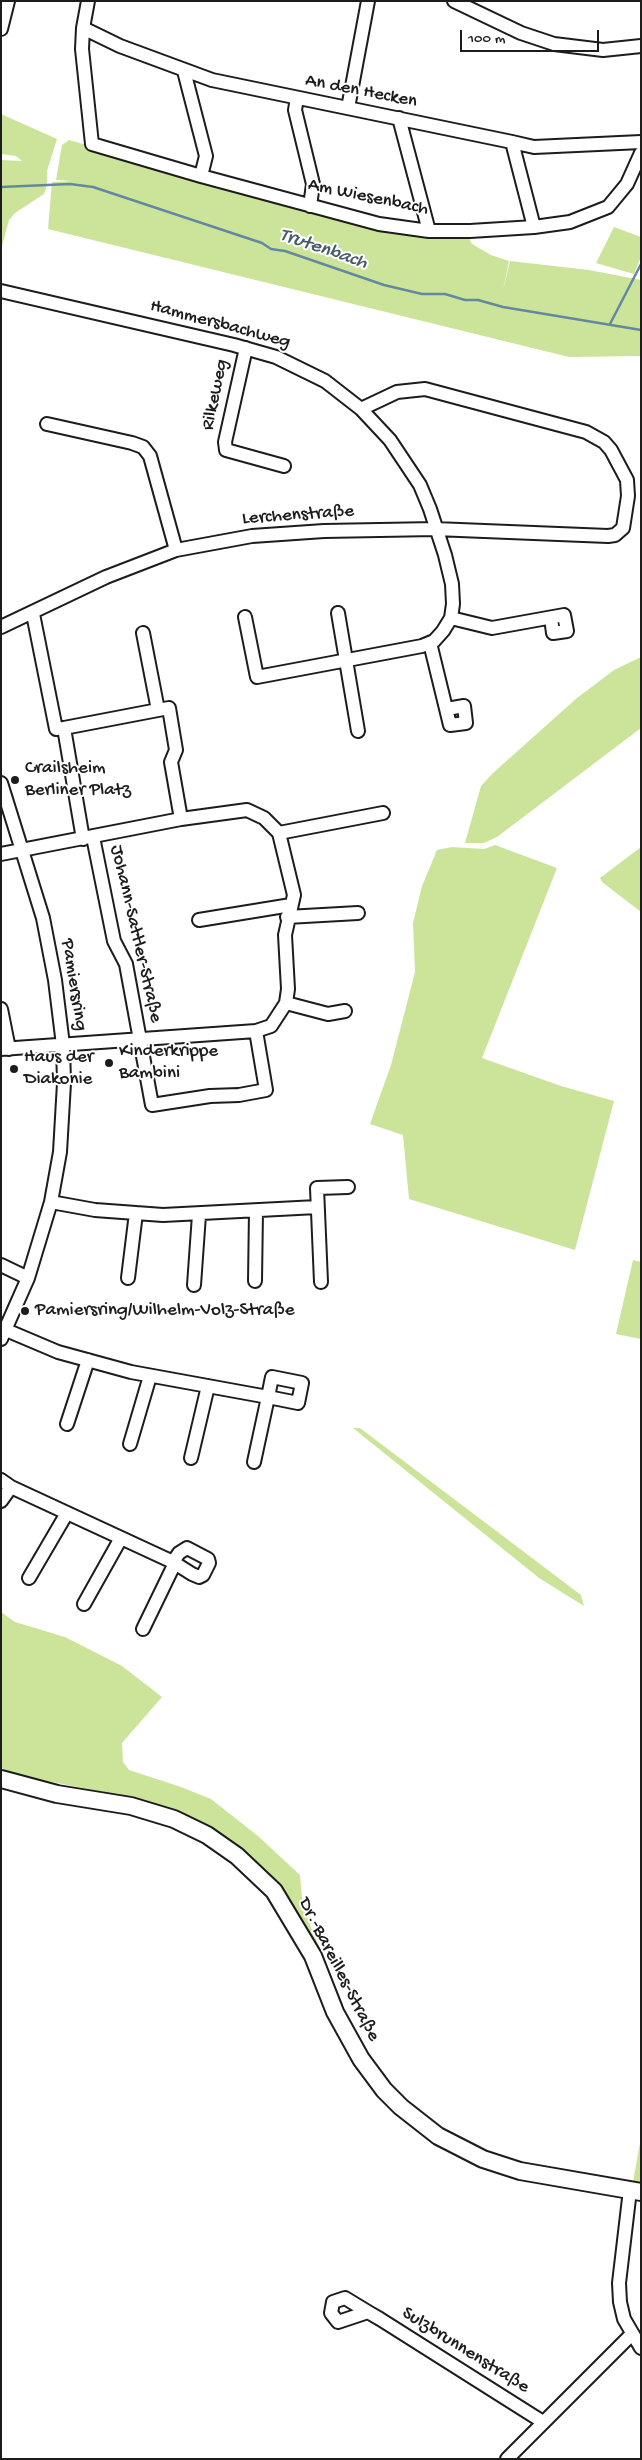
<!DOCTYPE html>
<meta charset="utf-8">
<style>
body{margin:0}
#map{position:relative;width:642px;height:2460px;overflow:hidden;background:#fff;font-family:"Gochi Hand",sans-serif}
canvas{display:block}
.frame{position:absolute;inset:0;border:2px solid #1c1c1c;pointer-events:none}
.scale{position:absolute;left:460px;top:30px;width:139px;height:22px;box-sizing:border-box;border:2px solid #1c1c1c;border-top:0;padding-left:6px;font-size:15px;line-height:18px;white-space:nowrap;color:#1c1c1c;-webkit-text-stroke:4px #fff;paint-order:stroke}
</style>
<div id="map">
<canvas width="642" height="2460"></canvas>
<div class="frame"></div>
<div class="scale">100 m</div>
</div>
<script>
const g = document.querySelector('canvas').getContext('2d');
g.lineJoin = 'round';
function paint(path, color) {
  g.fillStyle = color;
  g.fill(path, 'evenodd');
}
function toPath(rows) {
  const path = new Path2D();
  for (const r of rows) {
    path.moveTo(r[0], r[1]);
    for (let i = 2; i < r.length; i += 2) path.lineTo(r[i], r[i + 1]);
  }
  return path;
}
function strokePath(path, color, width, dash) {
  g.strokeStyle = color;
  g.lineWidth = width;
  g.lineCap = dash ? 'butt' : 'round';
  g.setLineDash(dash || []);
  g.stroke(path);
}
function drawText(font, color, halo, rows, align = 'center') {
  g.font = font + ' "Gochi Hand",sans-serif';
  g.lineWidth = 4;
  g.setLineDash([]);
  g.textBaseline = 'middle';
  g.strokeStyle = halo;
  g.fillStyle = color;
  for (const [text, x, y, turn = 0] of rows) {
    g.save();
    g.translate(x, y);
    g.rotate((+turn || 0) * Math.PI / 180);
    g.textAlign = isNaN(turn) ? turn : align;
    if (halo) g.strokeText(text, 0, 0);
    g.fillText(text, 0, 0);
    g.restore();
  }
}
paint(toPath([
 [1,114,57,139,47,171,47,185,44,194,15,213,9,220,1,250,1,160,22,161,16,156,1,154],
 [69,140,310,208,467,234,472,244,491,255,509,261,503,291,510,261,589,270,641,280,641,356,569,357,48,229,52,182,72,181,56,180,62,145],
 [614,227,641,237,641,257,634,274,596,263],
 [641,657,641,728,497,837,484,843,465,843,481,786,493,773,577,698,614,670],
 [495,845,557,868,482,1058,561,1086,614,1101,575,1250,409,1199,403,1135,370,1124,391,1065,415,972,413,923,422,886,437,850,452,847,484,849],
 [641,847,641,912,602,882,600,878],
 [633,1260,641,1262,641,1339,616,1334],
 [353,1428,360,1428,581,1595,584,1606,539,1578],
 [1,1612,15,1622,65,1637,122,1666,162,1697,122,1743,123,1762,129,1770,181,1787,211,1799,258,1836,300,1875,303,1908,343,2004,341,2007,304,1924,287,1900,253,1860,226,1839,191,1818,134,1798,26,1777,1,1768],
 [641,2137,641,2183,633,2182]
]), '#cce49a');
strokePath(toPath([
 [1,187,70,184,93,187,262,243,271,249,285,251,384,285,422,294,445,294,465,300,478,300,503,307,641,330],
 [610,324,641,264]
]), '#64889e', 2.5);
const minor = toPath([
 [88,1,83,28,82,49,92,144,201,176,379,224,429,231,470,231,534,227,570,222,608,207,627,184,641,153],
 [454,1,521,33,554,44,603,50,641,46],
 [83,28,120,46,212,80,512,142,534,147,641,142],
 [1,29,8,1],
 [184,71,206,156,201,176],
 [297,98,295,110,313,184,310,206],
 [348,108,368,1],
 [399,118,429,231],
 [512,142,534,227],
 [1,291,234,345,276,357,325,381,361,409,390,440,420,485,430,509,445,555,452,584,453,604,451,618,443,631,434,641,422,646,257,677,245,617],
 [246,348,225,442,226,450,284,466],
 [47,424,132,443,143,447,150,456,176,550],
 [338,613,358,731],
 [33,614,56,729,64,728,83,839],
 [451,618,492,628,564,615,567,631,553,633,551,618],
 [1,627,106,577,176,550,252,536,324,531,435,529,608,536,615,535,623,528,628,496,627,480,611,450,604,442,586,432,425,389,397,392,361,409],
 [143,633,158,710,169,708,176,750,171,762,181,819],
 [430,643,450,725,466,723,464,706,447,709],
 [64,728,158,710],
 [1,783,43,918,55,980,63,1045,64,1083,60,1152,51,1202,28,1278,1,1339],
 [279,833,383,813],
 [93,837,114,941,126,964,152,1105,210,1096,239,1095,266,1090,256,1031],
 [1,854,181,819,247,810,264,818,279,833,294,895,285,935,288,989,286,1003,271,1026,256,1031,1,1049],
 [287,917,358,913],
 [199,920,291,905],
 [286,1003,328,1014,345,1011],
 [1,1009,9,1049],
 [51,1202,95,1210,163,1215,317,1207],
 [1,1265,28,1278],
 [128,1278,136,1213],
 [255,1281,256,1211],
 [321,1282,317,1188,348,1187],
 [194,1285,199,1215],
 [6,1330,58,1352,131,1372,268,1397,298,1403,302,1383,272,1377,268,1397,254,1462],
 [67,1424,88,1360],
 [130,1444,150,1376],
 [191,1458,208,1386],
 [1,1480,11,1487,173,1562,192,1574,199,1577,203,1575,209,1563,208,1559,187,1548,179,1553,173,1562],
 [1,1501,11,1487],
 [29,1578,67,1513],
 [84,1604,121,1538],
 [143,1629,174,1565],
 [630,2190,619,2283,620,2302,624,2319,641,2348],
 [368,2312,338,2322,331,2313,333,2302,345,2298,368,2312,380,2319,543,2422],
 [507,2459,632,2334]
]);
const major = toPath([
 [1,1779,57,1794,131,1806,174,1819,207,1835,237,1856,274,1891,313,1956,335,2012,361,2059,384,2090,401,2107,438,2136,483,2159,520,2171,641,2192]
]);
strokePath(minor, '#1c1c1c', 16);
strokePath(major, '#1c1c1c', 20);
strokePath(minor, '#fff', 12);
strokePath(major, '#fff', 16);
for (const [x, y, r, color] of [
 [15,780,5,"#1c1c1c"],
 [109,1063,5,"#1c1c1c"],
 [14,1069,5,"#1c1c1c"],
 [25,1311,5,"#1c1c1c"]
]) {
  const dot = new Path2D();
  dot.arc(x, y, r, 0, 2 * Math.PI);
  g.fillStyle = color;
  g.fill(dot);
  strokePath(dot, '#fff', 2);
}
drawText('19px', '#1c1c1c', '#fff', [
 ["An den Hecken",361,92,11],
 ["Am Wiesenbach",368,198,12],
 ["Hammersbachweg",220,325,15],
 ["Rilkeweg",216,395,-78],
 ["Lerchenstraße",298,516,-4],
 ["Johann-Sattler-Straße",135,934,77],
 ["Pamiersring",73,985,81],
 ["Dr.-Bareilles-Straße",338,1970,63],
 ["Sulzbrunnenstraße",465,2351,32]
]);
drawText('19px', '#1c1c1c', '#fff', [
 ["Crailsheim",25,769],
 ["Berliner Platz",25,791],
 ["Kinderkrippe",119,1052],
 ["Bambini",119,1074],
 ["Haus der",24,1058],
 ["Diakonie",24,1080],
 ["Pamiersring/Wilhelm-Volz-Straße",35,1311]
], 'left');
drawText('italic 20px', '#465b68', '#fff', [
 ["Trutenbach",323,250,19]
]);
</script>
